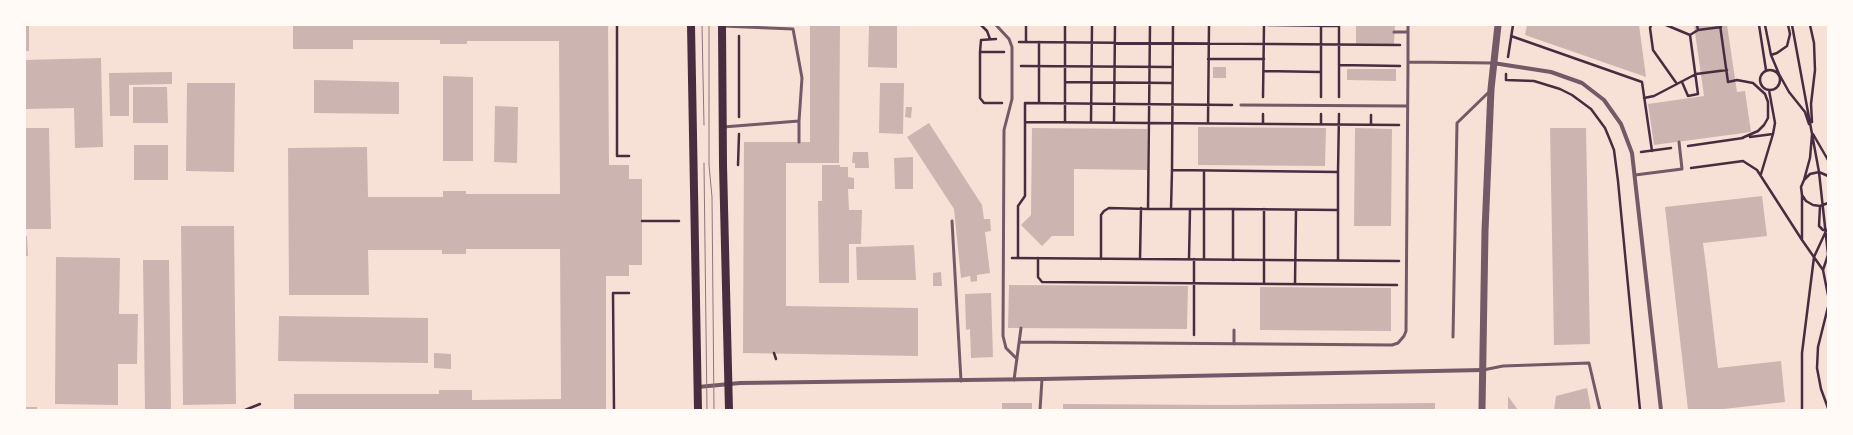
<!DOCTYPE html>
<style>
body{margin:0}
#map{position:relative;width:1853px;height:435px;overflow:hidden;background:#f7e1d7;font-family:Manrope,sans-serif}
canvas{display:block}
.frame{position:absolute;inset:0;border:26px solid #fffaf5;pointer-events:none}
</style>
<div id="map">
<canvas width="1853" height="435"></canvas>
<div class="frame"></div>
</div>
<script>
const g = document.querySelector('canvas').getContext('2d');
g.lineJoin = 'round';
function paint(path, color) {
  g.fillStyle = color;
  g.fill(path, 'evenodd');
}
function toPath(rows) {
  const path = new Path2D();
  for (const r of rows) {
    if (r.length === 3) {
      path.moveTo(r[0] + r[2], r[1]);
      path.arc(r[0], r[1], r[2], 0, 2 * Math.PI);
      continue;
    }
    path.moveTo(r[0], r[1]);
    for (let i = 2; i < r.length; i += 2) path.lineTo(r[i], r[i + 1]);
  }
  return path;
}
function strokePath(path, color, width, dash) {
  g.strokeStyle = color;
  g.lineWidth = width;
  g.lineCap = dash ? 'butt' : 'round';
  g.setLineDash(dash || []);
  g.stroke(path);
}
paint(toPath([
 [25,25,29,25,29,51,25,51],
 [293,25,608,25,609,165,629,165,629,179,642,179,642,265,629,265,629,276,606,276,606,410,294,410,294,394,439,394,439,390,472,390,472,400,561,399,560,249,466,249,466,254,442,254,442,250,368,250,369,295,289,295,288,148,367,147,368,197,443,197,443,191,466,191,466,194,560,194,559,41,467,41,467,44,440,44,440,40,353,40,353,49,293,49],
 [810,25,840,25,839,163,786,163,786,306,918,308,918,356,743,353,744,142,810,142],
 [869,25,897,25,897,68,868,67],
 [1356,25,1395,25,1394,44,1356,44],
 [1527,25,1639,25,1646,77,1525,35],
 [1694,25,1727,25,1737,92,1745,91,1751,132,1654,145,1648,104,1704,96],
 [101,58,103,147,75,148,74,108,25,109,25,60],
 [1213,67,1226,67,1226,78,1213,78],
 [1347,69,1396,69,1396,81,1347,80],
 [172,72,172,84,129,85,129,116,110,116,109,73],
 [443,76,473,77,473,161,443,161],
 [314,80,399,82,399,114,314,113],
 [187,83,235,83,234,172,186,171],
 [880,83,904,83,903,134,879,133],
 [133,87,167,87,168,123,133,123],
 [495,106,518,107,517,163,494,162],
 [906,107,912,107,911,118,905,117],
 [929,123,982,205,984,219,990,219,991,231,985,232,990,273,977,275,977,281,971,282,970,276,961,278,954,209,907,137],
 [1198,127,1326,128,1325,166,1198,165],
 [25,128,49,128,51,229,25,229],
 [1032,128,1147,129,1147,170,1074,169,1074,236,1052,236,1042,246,1021,225,1031,215],
 [1355,128,1392,129,1391,226,1354,226],
 [1550,128,1586,128,1590,344,1554,345],
 [134,145,168,145,168,180,134,180],
 [853,152,868,152,869,168,855,168,855,163,852,163],
 [913,157,913,189,895,189,894,158],
 [822,165,840,165,840,167,848,167,848,177,854,178,854,189,848,189,849,210,862,210,861,244,849,244,849,283,819,283,818,201,822,201],
 [1762,196,1767,236,1703,243,1707,274,1718,368,1781,361,1785,402,1715,410,1688,410,1665,207],
 [181,226,234,226,236,404,183,405],
 [25,236,27,236,28,256,25,256],
 [914,245,916,280,857,280,856,247],
 [56,257,120,258,119,314,138,314,137,364,118,364,118,405,55,404],
 [143,260,169,260,171,410,145,410],
 [941,272,942,286,933,286,933,273],
 [1009,285,1188,286,1187,329,1008,328],
 [1260,287,1391,288,1391,331,1260,330],
 [991,293,993,357,971,358,970,329,966,330,965,294],
 [279,316,428,318,428,363,278,361],
 [434,353,451,354,451,369,434,368],
 [1587,388,1591,410,1554,410,1556,396],
 [1508,396,1518,410,1508,410],
 [1002,403,1032,403,1032,410,1002,410],
 [1435,403,1435,410,1063,410,1063,404,1225,405],
 [25,407,37,407,37,410,25,410]
]), '#ccb4b1');
strokePath(toPath([
 [617,25,617,156,629,156],
 [981,25,987,31,990,39],
 [1268,25,1339,26],
 [1339,25,1339,65,1400,66],
 [1651,25,1650,28,1653,50,1677,84],
 [1666,25,1690,35],
 [1697,25,1698,30],
 [1720,25,1728,82,1737,80,1753,83,1765,94,1768,102,1768,118,1764,125,1758,131,1742,138],
 [1759,25,1766,70],
 [1765,25,1771,55,1779,74,1789,92,1805,112,1809,124],
 [1792,25,1819,172,1828,254],
 [1810,25,1814,43,1815,70,1811,104,1812,122],
 [739,36,739,117],
 [1511,36,1642,82,1652,151],
 [1019,42,1400,45],
 [1026,42,1026,25],
 [980,52,981,40,996,39],
 [1771,55,1777,53,1787,46,1790,34,1788,25],
 [1508,57,1513,25],
 [1208,59,1264,59],
 [1021,66,1172,67],
 [1770,80,10],
 [1264,71,1321,72],
 [1506,74,1506,80,1534,81,1560,89,1572,95,1591,109,1605,128,1610,140,1614,150,1618,181,1640,410],
 [1065,82,1172,83],
 [1682,82,1688,96,1698,94,1690,35,1698,30,1721,27],
 [1263,97,1264,25],
 [1321,97,1321,26],
 [1339,97,1339,65],
 [1644,98,1654,96,1696,74,1727,70],
 [1002,103,984,103,980,98,980,52,1004,52],
 [1039,103,1039,42],
 [1371,115,1371,124],
 [1025,122,1399,125],
 [1065,122,1065,25],
 [1091,122,1092,25],
 [1114,122,1115,25],
 [1208,123,1209,25],
 [1263,124,1263,114],
 [1321,124,1321,114],
 [1813,134,1828,160],
 [1750,137,1773,134],
 [1688,146,1743,138],
 [1641,152,1671,148],
 [738,165,739,134],
 [1691,168,1743,161,1757,170,1802,240,1823,270,1828,295],
 [1172,170,1173,25],
 [1338,172,1339,114],
 [1761,174,1773,134,1775,123,1769,90],
 [1828,176,1819,172,1810,174,1804,180,1801,187,1802,195,1806,201,1813,205,1820,206,1828,203],
 [1804,180,1810,158,1812,135],
 [1802,195,1802,240],
 [1820,206,1819,226,1823,230,1828,230],
 [1148,209,1190,209],
 [1171,209,1172,170,1338,172,1338,210],
 [642,221,679,221],
 [1012,258,1399,261],
 [1018,258,1018,206,1025,196,1025,103,1232,105],
 [1038,258,1038,277,1042,282,1397,285],
 [1101,259,1101,215,1104,211,1109,208,1148,209,1150,25],
 [1140,259,1141,208],
 [1189,259,1190,209,1233,209,1338,210,1338,260],
 [1204,259,1204,171],
 [1233,260,1233,209],
 [1823,270,1828,255],
 [1264,284,1264,209],
 [1295,284,1296,210],
 [1828,307,1818,347,1817,368,1821,389,1828,408],
 [1194,335,1194,259],
 [774,353,776,359],
 [245,410,260,404],
 [614,410,613,293,629,293],
 [1802,410,1802,353,1814,257,1826,231]
]), '#4a2c40', 2.5);
strokePath(toPath([
 [996,25,1009,39,1012,47,1012,99,1004,130,1003,336,1006,348,1017,359],
 [722,26,793,29,802,78,799,121,723,127],
 [1394,32,1408,32],
 [1408,62,1408,25],
 [1241,105,1407,106],
 [799,142,799,121],
 [1635,175,1682,169,1679,142],
 [952,221,961,381],
 [1453,337,1457,123,1490,91],
 [1019,342,1392,345,1398,343,1404,336,1406,331,1408,62,1493,63],
 [1234,344,1234,330],
 [1483,370,1503,366,1589,363,1600,410],
 [1014,380,1021,328],
 [1040,410,1042,379]
]), '#755966', 3);
strokePath(toPath([
 [1493,63,1551,72,1582,83,1604,100,1621,124,1632,153,1661,410],
 [698,387,740,383,1042,379,1483,370]
]), '#755966', 4);
strokePath(toPath([
 [1482,410,1485,231,1491,89,1498,25]
]), '#755966', 7);
strokePath(toPath([
 [691,25,698,410],
 [722,25,723,165,729,410]
]), '#4a2c40', 8);
strokePath(toPath([
 [702,25,704,125],
 [709,25,709,165,712,197,714,410],
 [704,163,707,410]
]), '#8f747c', 1);
</script>
